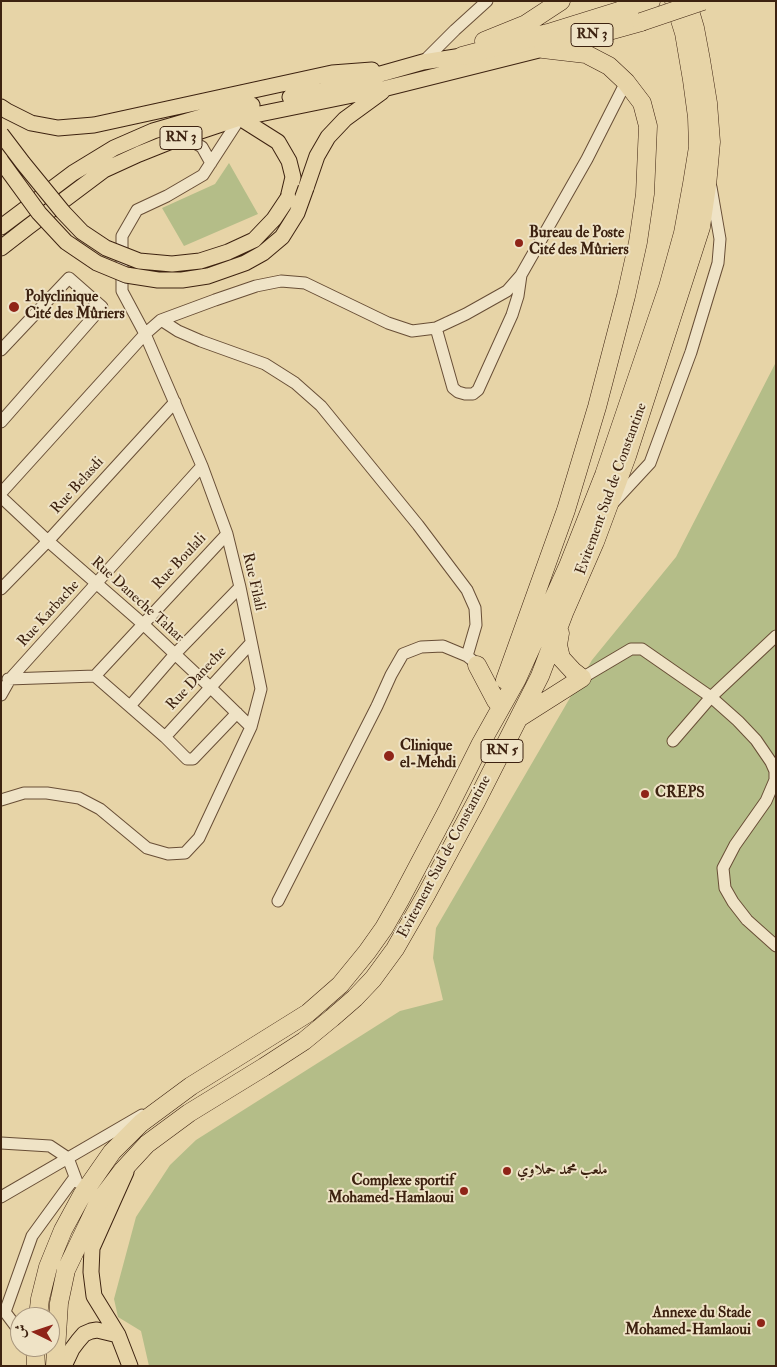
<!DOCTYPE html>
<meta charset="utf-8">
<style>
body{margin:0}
#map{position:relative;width:777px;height:1367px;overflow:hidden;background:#e7d4a7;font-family:"IM FELL Double Pica",Amiri,serif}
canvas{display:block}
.frame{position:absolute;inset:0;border:2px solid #3d2210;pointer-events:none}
.north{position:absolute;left:10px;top:1307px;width:50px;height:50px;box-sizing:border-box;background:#efe3c6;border:1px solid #a8967d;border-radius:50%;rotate:274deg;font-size:14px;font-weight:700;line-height:20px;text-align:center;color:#3d2210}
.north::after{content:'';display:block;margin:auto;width:18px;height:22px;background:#8f2418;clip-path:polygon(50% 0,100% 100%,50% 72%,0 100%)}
</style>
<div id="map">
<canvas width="777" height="1367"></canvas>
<div class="frame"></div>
<div class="north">ش</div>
</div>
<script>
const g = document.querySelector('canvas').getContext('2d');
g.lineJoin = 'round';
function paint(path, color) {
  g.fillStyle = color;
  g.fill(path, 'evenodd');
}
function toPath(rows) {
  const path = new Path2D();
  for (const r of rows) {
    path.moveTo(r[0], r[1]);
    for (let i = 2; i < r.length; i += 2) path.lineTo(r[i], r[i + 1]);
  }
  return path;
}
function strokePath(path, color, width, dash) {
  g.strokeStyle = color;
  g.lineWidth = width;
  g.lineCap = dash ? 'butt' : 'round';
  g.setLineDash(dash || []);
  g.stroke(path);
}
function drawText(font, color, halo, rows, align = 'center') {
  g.font = font + ' "IM FELL Double Pica",Amiri,serif';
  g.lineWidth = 4;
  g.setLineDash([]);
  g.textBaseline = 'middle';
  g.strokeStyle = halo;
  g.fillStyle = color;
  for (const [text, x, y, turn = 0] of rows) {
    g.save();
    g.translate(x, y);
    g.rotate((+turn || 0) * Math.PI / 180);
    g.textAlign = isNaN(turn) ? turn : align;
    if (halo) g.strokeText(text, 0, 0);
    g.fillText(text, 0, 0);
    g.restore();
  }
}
paint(toPath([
 [229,163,258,214,184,246,162,208,215,184],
 [776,362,776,1366,149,1366,141,1331,118,1317,114,1299,136,1217,170,1165,196,1140,400,1011,443,1000,433,958,436,928,592,660,676,557]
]), '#b4bd88');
const minor = toPath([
 [423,62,455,30,487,1],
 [184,137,202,147,211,163],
 [161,320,178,331,201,341,265,364,295,383,321,406,418,525,467,590,475,608,476,625,467,656],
 [436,328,453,388,458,392,465,394,473,394,478,390,512,315,518,296,521,275],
 [1,350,69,278,102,307,1,422],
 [1,493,145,334,161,320,215,300,256,286,281,281,305,283,388,323,412,331,436,328,466,314,507,291,521,275,587,159,626,82],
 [1,497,48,541,143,624,210,687,251,727],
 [612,504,650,463,691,352,718,263,720,239,711,187],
 [1,589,48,541,175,402],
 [95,676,227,534],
 [582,678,631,649,642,649,711,697,738,721,756,740,771,762,775,771,775,780,766,801,735,845,723,868,725,888,733,902,747,920,776,946],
 [8,679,95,676,165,737,187,759,193,759,237,713],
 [1,695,10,679,202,466],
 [130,706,175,654,240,587],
 [165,737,251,643],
 [673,741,711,697,776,636],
 [1,800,24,793,47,793,79,798,100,809,147,848,168,854,185,853,199,838,251,727,261,689,240,587,227,534,202,466,145,334,122,291,122,236,137,210,167,196,203,175,240,118],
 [278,901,377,706,391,675,403,654,421,647,443,646,467,656,472,660],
 [1,1143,50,1146,68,1158,77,1182],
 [1,1197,142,1115],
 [20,1332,5,1312,32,1236,75,1177]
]);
const major = toPath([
 [290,97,324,90,423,62,462,56],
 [1,107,7,111,31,123,58,128,94,125,332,73,372,70],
 [240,118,278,142,289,161,293,177,288,198],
 [306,188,317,156,328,137,345,119,382,92],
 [1,227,73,173,114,148,153,131,208,115,252,105],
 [1,248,28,227,104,170,139,154,174,140,240,118,387,88,543,49],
 [126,1172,92,1248,91,1272,94,1296,118,1335,130,1366],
 [64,1366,72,1349,78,1341,84,1334,91,1331,97,1330,118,1335]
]);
const highway = toPath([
 [484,41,526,24,561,1],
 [551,47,641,22],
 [462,56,548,33,651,1],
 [477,665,496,701],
 [505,680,566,510,597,407,626,296,638,242,645,194,648,126,642,103,626,82,609,66,586,54,543,49],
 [519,718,582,678,573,671,561,658,558,645,560,633],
 [38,1317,40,1299,48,1267,63,1230,82,1195,112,1152,141,1123,191,1086,308,1013,340,985,367,952,384,928,400,900,446,813,480,745,517,679,568,566,604,475,668,287,683,233,692,184,698,147,697,117,692,80,684,33,674,1],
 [35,1347,36,1366],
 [55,1366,59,1303,66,1270,98,1203,123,1170,147,1144,189,1113,264,1067,304,1041,332,1018,355,998,373,979,395,949,426,895,476,802,540,676,564,613,595,542,627,456,701,227,707,186,711,142,708,103,701,60,695,28,687,1]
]);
strokePath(minor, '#684e36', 13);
strokePath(major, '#3d2210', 17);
strokePath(highway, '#3d2210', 19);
strokePath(minor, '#efe3c6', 11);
strokePath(major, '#e7d4a7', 15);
strokePath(highway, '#e7d4a7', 18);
const majorBridge = toPath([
 [1,134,23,163,63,212,82,232,106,248,139,261,172,264,200,261,228,252,254,240,274,219,288,198],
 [1,161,39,213,66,242,97,263,126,275,158,280,182,280,208,276,245,263,263,253,282,237,297,213,306,188]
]);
const highwayBridge = toPath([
 [641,22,703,1]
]);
strokePath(majorBridge, '#3d2210', 17, []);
strokePath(highwayBridge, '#3d2210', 19, []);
strokePath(majorBridge, '#e7d4a7', 15);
strokePath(highwayBridge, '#e7d4a7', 18);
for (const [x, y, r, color] of [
 [519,243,5,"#8f2418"],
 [14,307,6,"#8f2418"],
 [389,756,6,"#8f2418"],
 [645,794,5,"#8f2418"],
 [507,1171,5,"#8f2418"],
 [464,1191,5,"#8f2418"],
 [761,1323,5,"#8f2418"]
]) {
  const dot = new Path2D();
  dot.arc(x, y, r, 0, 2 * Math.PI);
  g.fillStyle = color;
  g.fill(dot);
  strokePath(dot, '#efe3c6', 2);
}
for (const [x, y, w] of [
 [592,35,42],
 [181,138,42],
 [502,751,42]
]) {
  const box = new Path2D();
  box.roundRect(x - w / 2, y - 11.5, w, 23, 4);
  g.fillStyle = '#efe3c6';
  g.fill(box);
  strokePath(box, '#3d2210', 1);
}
drawText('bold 14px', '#3d2210', null, [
 ["RN 3",592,35],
 ["RN 3",181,138],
 ["RN 5",502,751]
]);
drawText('bold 15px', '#3d2210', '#efe3c6', [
 ["Bureau de Poste",529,234],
 ["Cité des Mûriers",529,251],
 ["Polyclinique",25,298],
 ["Cité des Mûriers",25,315],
 ["Clinique",400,747],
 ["el-Mehdi",400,764],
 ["CREPS",655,794],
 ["ملعب محمد حملاوي",517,1171],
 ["Complexe sportif",454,1182,"right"],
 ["Mohamed-Hamlaoui",454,1199,"right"],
 ["Annexe du Stade",751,1314,"right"],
 ["Mohamed-Hamlaoui",751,1331,"right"]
], 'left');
drawText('15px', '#3d2210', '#efe3c6', [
 ["Rue Belasdi",78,486,-48],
 ["Evitement Sud de Constantine",612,489,-70],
 ["Rue Boulali",180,562,-47],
 ["Rue Filali",253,582,77],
 ["Rue Daneche Tahar",137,600,42],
 ["Rue Karbache",49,614,-48],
 ["Rue Daneche",197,679,-47],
 ["Evitement Sud de Constantine",445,857,-62]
]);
</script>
